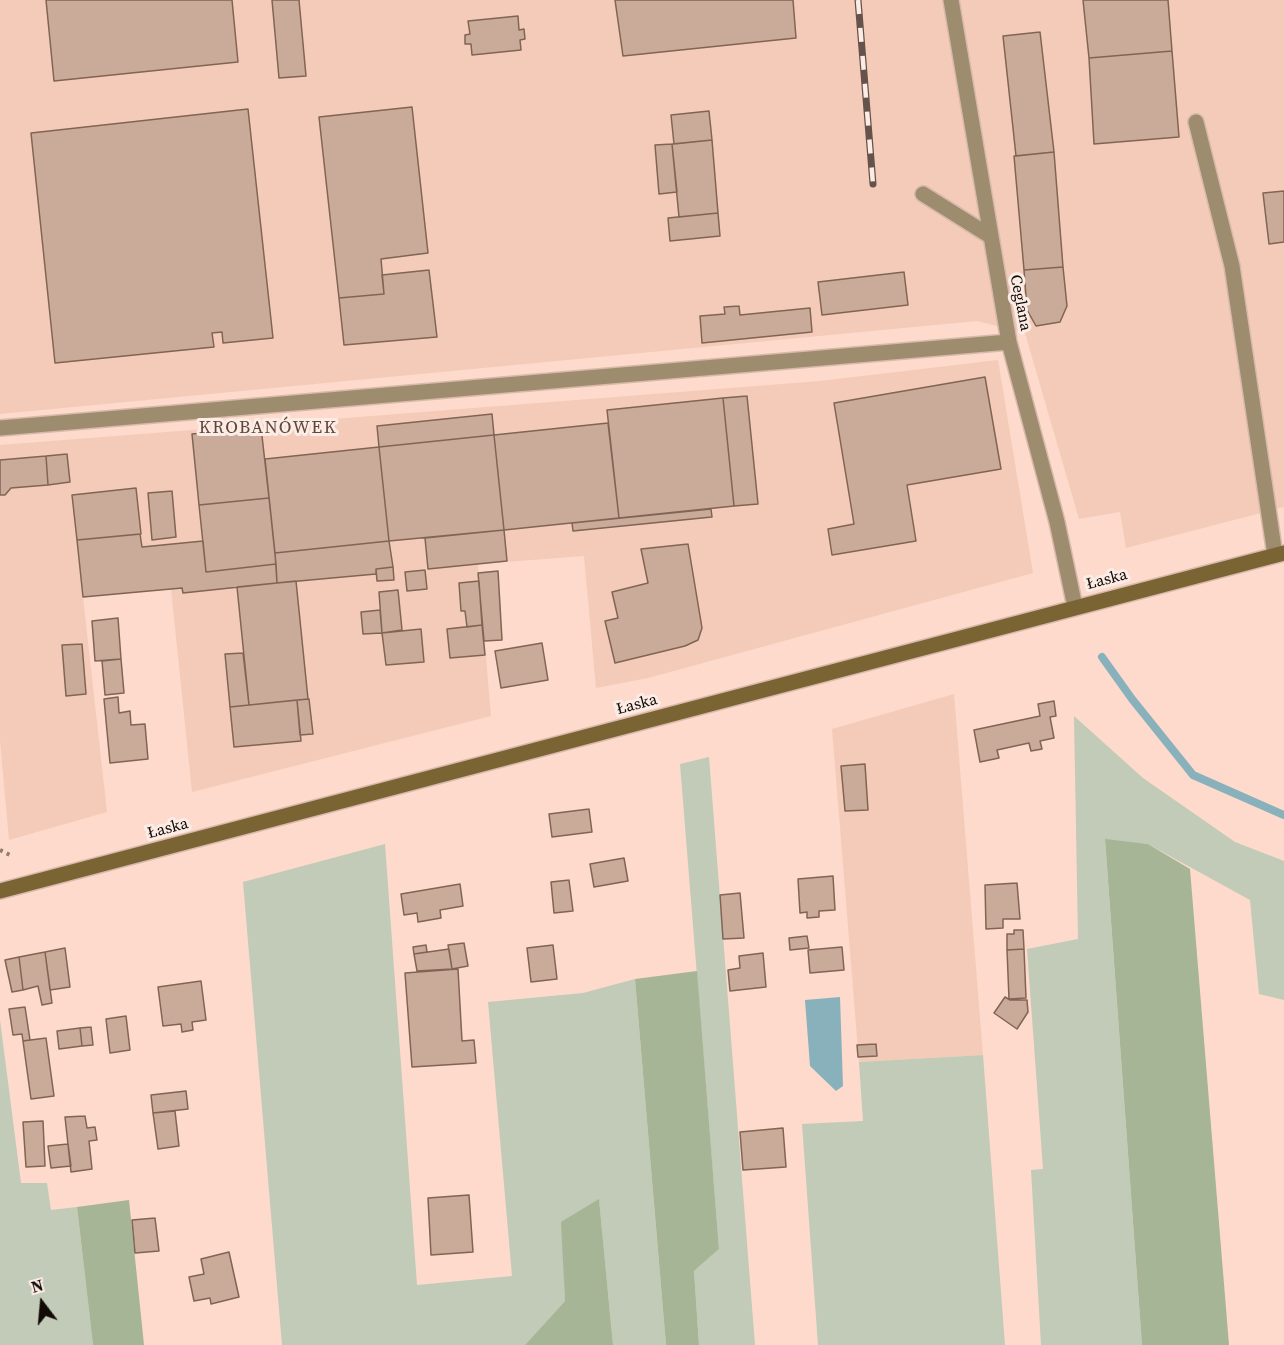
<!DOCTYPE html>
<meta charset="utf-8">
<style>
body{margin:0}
#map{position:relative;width:1284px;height:1345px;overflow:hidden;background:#fddacb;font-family:"Source Serif 4",serif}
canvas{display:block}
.north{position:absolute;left:12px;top:1273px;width:60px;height:60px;-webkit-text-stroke:4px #fbece6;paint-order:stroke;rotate:344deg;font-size:16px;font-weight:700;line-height:24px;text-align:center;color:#130905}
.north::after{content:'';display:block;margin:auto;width:21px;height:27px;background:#130905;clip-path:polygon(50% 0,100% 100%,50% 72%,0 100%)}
</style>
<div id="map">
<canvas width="1284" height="1345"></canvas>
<div class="north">N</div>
</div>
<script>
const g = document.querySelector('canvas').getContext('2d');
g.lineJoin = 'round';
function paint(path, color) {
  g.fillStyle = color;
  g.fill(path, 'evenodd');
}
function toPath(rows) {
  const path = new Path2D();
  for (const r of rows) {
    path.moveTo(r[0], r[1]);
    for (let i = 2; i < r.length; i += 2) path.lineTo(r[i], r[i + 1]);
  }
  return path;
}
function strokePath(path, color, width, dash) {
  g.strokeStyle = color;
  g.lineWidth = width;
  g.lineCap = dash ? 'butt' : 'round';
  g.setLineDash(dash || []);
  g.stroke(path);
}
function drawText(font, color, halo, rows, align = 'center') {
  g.font = font + ' "Source Serif 4",serif';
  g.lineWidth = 6;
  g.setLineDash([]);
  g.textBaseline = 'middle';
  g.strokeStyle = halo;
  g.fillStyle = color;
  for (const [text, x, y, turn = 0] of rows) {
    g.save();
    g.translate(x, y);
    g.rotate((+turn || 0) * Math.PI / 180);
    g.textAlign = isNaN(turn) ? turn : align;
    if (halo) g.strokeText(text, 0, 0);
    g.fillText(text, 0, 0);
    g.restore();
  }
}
paint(toPath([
 [0,0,1284,0,1284,507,1126,548,1120,512,1079,519,1025,333,977,321,0,414],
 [998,360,1033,573,648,678,596,688,584,556,478,564,491,716,192,792,171,589,83,597,107,812,9,840,0,740,0,445,820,381],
 [954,694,983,1055,859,1062,832,729]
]), '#f4cbb9');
paint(toPath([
 [1074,716,1143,778,1235,842,1284,861,1284,1000,1259,994,1250,900,1148,844,1105,840,1142,1345,1041,1345,1031,1170,1043,1169,1027,949,1078,939],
 [709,757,755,1345,699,1345,694,1271,719,1249,680,764],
 [385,844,417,1285,512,1276,488,1002,583,993,635,979,666,1345,613,1345,599,1200,562,1223,565,1301,525,1345,282,1345,243,882],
 [0,1020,21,1183,47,1183,51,1210,77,1207,93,1345,0,1345],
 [983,1055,1005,1345,818,1345,802,1124,863,1121,859,1062]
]), '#c1cbb7');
paint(toPath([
 [1105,839,1148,844,1190,869,1229,1345,1142,1345],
 [697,971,719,1249,694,1271,699,1345,666,1345,635,979],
 [599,1199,613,1345,525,1345,565,1301,561,1222],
 [129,1200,144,1345,93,1345,77,1207]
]), '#a5b595');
paint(toPath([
 [840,997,843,1086,836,1091,810,1066,805,1000]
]), '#88b1bc');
strokePath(toPath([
 [1102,657,1132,699,1193,775,1284,815]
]), '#88b1bc', 8);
const building = toPath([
 [46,0,232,0,238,62,54,81,46,0],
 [272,0,299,0,306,76,279,78,272,0],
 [615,0,793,0,796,38,623,56,615,0],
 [1083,0,1168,0,1172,51,1089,58,1083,0],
 [518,16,519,30,524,29,525,39,520,40,521,50,472,55,471,44,465,44,465,35,470,34,468,21,518,16],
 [1040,32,1054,152,1016,156,1003,36,1040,32],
 [1172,51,1179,137,1094,144,1089,58,1172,51],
 [412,107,428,253,381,259,384,294,339,298,319,117,412,107],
 [248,109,273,338,223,343,222,332,212,333,214,347,55,363,31,133,248,109],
 [709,111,712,140,674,144,671,115,709,111],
 [712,140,718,213,679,217,672,144,712,140],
 [672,144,677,192,659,194,655,145,672,144],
 [1054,152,1063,267,1024,270,1014,156,1054,152],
 [1284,191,1284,242,1269,244,1263,193,1284,191],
 [718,213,720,236,670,241,668,218,718,213],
 [1063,267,1067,306,1060,322,1036,326,1027,310,1024,270,1063,267],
 [429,270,437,337,344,345,339,298,384,294,382,275,429,270],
 [904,272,908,305,822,315,818,282,904,272],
 [739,306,740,315,810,308,812,332,702,343,700,316,725,314,724,307,739,306],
 [985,377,1001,469,907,485,916,541,832,555,828,529,854,524,834,403,985,377],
 [747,396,758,504,734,506,723,398,747,396],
 [723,398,734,506,619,518,607,410,723,398],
 [492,414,494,435,379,447,377,426,492,414],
 [608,423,619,518,504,530,494,435,608,423],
 [261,427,269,498,199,505,192,434,261,427],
 [494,435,504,530,389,541,379,447,494,435],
 [379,447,389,541,275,553,265,459,379,447],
 [67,454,70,482,48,485,46,456,67,454],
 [46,456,48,485,11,488,5,495,0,495,0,460,46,456],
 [136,488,141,534,77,540,72,495,136,488],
 [172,491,176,537,152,540,148,493,172,491],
 [269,498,276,564,206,572,199,505,269,498],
 [711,509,712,517,573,531,572,523,711,509],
 [504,530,507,561,428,569,425,538,504,530],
 [140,534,142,547,203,541,206,572,276,564,277,583,183,593,182,588,83,597,77,540,140,534],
 [389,541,393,567,376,569,376,574,277,583,275,553,389,541],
 [688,544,702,628,698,640,685,646,615,663,605,621,618,618,612,592,648,583,641,549,688,544],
 [393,567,394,580,377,581,376,569,393,567],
 [425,570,427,589,407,591,405,572,425,570],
 [498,571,502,640,484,641,478,573,498,571],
 [296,581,308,699,249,705,237,587,296,581],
 [479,581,482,625,467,627,465,611,461,611,459,583,479,581],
 [398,590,402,630,382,633,379,592,398,590],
 [380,610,382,633,363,634,361,612,380,610],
 [118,618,121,659,95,661,92,621,118,618],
 [482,625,485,655,450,658,447,629,482,625],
 [421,629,424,662,386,665,382,633,421,629],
 [542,643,548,680,501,688,495,651,542,643],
 [82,644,86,694,66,696,62,645,82,644],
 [243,653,249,705,230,707,225,654,243,653],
 [121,659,124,693,105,695,102,661,121,659],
 [118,697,119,713,130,711,131,725,145,724,148,759,110,763,104,699,118,697],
 [309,699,313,734,300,735,297,700,309,699],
 [297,700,301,741,234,747,230,707,297,700],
 [1054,701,1056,716,1050,717,1054,738,1040,741,1042,749,1031,751,1029,743,997,750,999,758,980,762,974,730,1040,716,1038,704,1054,701],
 [865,764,868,810,845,811,841,766,865,764],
 [589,809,592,832,552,837,549,814,589,809],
 [624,858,628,881,594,887,590,864,624,858],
 [833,876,835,910,819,911,819,917,807,918,807,912,800,913,798,879,833,876],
 [569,880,573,911,554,913,551,882,569,880],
 [1017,883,1020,919,1003,919,1003,928,986,929,985,885,1017,883],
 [460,884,463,906,440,910,441,918,418,922,417,913,404,915,401,894,460,884],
 [740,893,744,938,723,939,720,895,740,893],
 [1014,930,1023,930,1024,949,1007,950,1007,934,1014,934,1014,930],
 [807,936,809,948,790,950,789,938,807,936],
 [464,943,468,966,452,969,448,945,464,943],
 [426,945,427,952,414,954,413,947,426,945],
 [553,945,557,979,531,982,527,948,553,945],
 [842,947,844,970,810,973,808,950,842,947],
 [65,948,70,987,50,990,45,952,65,948],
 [449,949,452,969,417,971,414,954,449,949],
 [1024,949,1026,998,1009,999,1007,950,1024,949],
 [45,952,52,1003,42,1005,38,986,23,990,19,957,45,952],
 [763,953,766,987,730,991,728,970,740,968,739,956,763,953],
 [19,957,23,990,12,992,5,960,19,957],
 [458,969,462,1041,474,1040,476,1063,412,1067,405,973,458,969],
 [201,981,206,1020,192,1022,193,1030,182,1032,181,1024,163,1026,158,987,201,981],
 [1005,997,1010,1000,1027,1000,1028,1012,1017,1029,994,1013,1005,997],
 [25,1007,30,1040,23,1041,22,1034,13,1035,9,1009,25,1007],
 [126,1016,130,1050,110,1053,106,1019,126,1016],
 [91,1027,93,1045,82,1046,80,1028,91,1027],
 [80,1028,82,1046,59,1049,57,1031,80,1028],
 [46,1038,54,1096,31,1099,23,1041,46,1038],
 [876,1044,877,1056,858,1057,857,1045,876,1044],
 [186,1091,188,1109,153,1113,151,1095,186,1091],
 [175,1111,179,1146,158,1149,153,1113,175,1111],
 [85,1116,87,1128,95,1127,97,1140,89,1141,92,1169,71,1172,65,1117,85,1116],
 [43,1121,45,1166,26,1167,23,1122,43,1121],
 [783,1128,786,1167,743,1170,740,1132,783,1128],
 [68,1144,71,1166,51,1168,48,1146,68,1144],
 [469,1195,473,1252,431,1255,428,1198,469,1195],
 [155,1218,159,1251,135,1253,132,1220,155,1218],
 [229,1252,239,1297,211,1304,210,1298,194,1301,189,1277,204,1274,201,1259,229,1252]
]);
paint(building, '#caab99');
strokePath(building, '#806454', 1.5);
const lane = toPath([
 [951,0,1009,342,1057,522,1075,607],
 [1196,122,1232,266,1275,555],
 [923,194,990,236],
 [0,428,1009,342]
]);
const secondary = toPath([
 [0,891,1284,553]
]);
strokePath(lane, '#d8b9ab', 18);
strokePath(secondary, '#d8b9ab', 18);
strokePath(toPath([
 [0,850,10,855]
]), '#917a70', 4, [3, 4.5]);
strokePath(lane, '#9d8d6e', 15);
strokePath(secondary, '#7b6433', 15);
const rail = toPath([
 [858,0,873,184]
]);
strokePath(rail, '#65524a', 7);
strokePath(rail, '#fbece6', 4.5, [14]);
drawText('16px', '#130905', '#fbece6', [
 ["Ceglana",1020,303,79],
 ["Łaska",1107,580,-15],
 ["Łaska",637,705,-15],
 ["Łaska",168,829,-15]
]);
g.letterSpacing = '1.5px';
drawText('18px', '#614539', '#fbece6', [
 ["KROBANÓWEK",268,428]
]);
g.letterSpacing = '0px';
</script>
